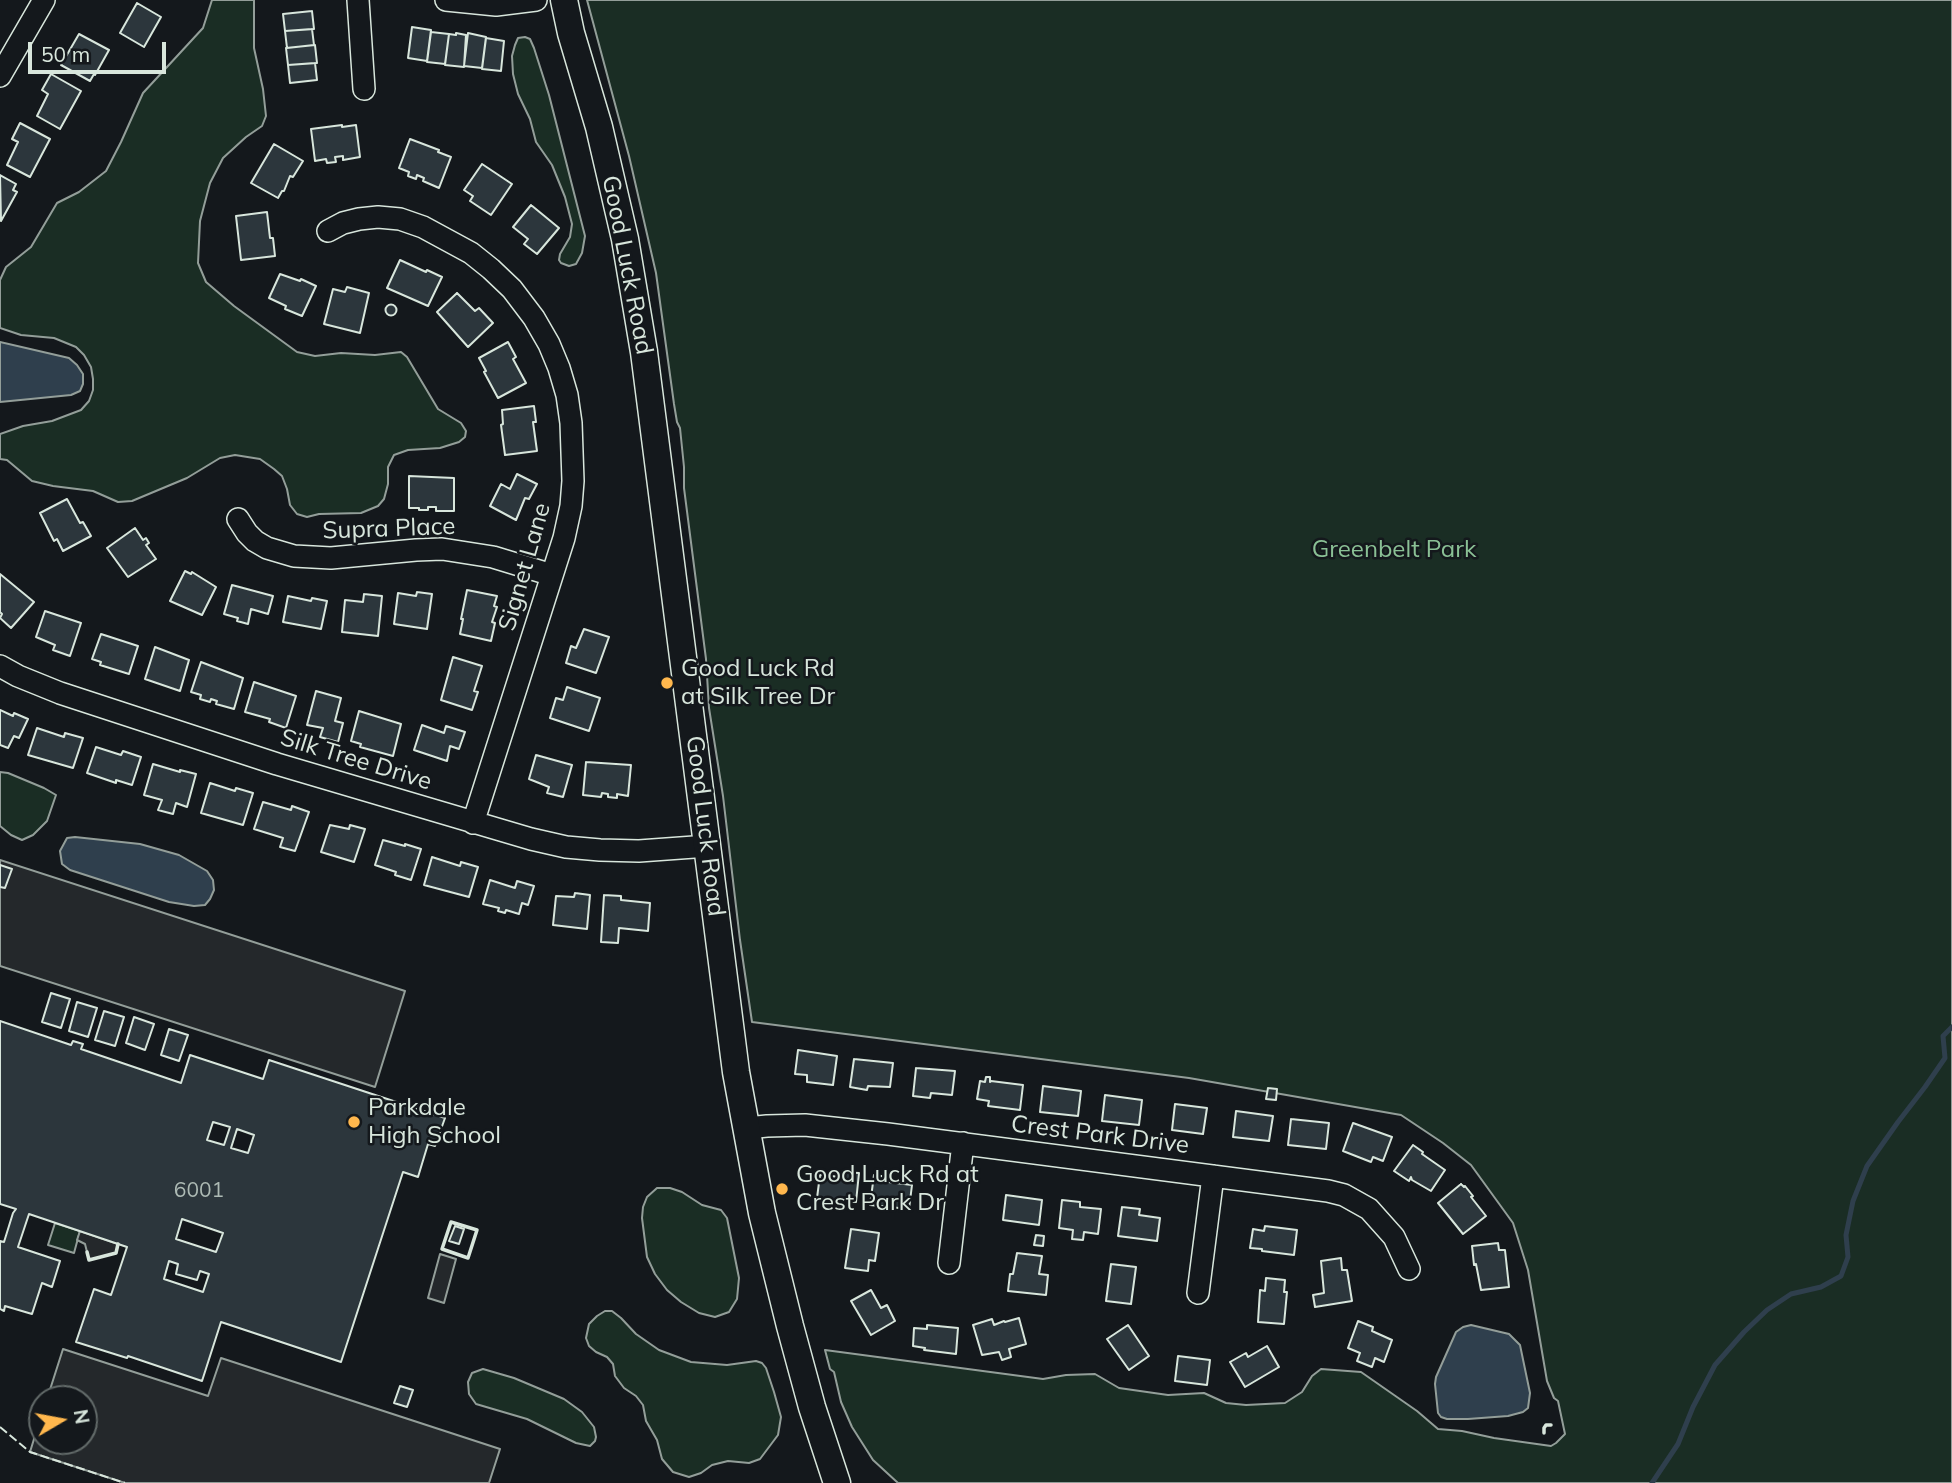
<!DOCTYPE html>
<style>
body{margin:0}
#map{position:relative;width:1952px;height:1483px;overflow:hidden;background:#14181c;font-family:Mulish,sans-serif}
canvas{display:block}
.north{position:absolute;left:28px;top:1385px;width:70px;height:70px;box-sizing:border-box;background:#14181c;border:2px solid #626a69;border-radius:50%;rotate:80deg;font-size:19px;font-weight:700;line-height:28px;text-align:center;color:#d8e6dc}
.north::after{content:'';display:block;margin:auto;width:24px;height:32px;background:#ffb74d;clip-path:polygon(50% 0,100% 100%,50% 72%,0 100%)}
.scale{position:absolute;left:28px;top:42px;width:138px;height:32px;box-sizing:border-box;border:4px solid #d8e6dc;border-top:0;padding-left:9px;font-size:21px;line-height:24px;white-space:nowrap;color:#d8e6dc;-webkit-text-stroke:5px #14181c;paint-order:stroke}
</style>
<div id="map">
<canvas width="1952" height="1483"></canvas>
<div class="north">N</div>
<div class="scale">50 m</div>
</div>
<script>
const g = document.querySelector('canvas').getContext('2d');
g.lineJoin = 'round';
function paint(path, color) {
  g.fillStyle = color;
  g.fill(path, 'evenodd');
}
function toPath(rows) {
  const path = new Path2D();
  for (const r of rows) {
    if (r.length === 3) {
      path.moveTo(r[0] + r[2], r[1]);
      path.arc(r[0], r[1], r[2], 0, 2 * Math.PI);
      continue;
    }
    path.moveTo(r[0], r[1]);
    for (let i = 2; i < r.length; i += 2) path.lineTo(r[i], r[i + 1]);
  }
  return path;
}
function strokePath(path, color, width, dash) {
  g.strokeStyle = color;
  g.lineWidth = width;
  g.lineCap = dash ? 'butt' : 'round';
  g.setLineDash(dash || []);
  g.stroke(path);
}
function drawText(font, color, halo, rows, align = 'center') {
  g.font = font + ' Mulish,sans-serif';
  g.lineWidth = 5;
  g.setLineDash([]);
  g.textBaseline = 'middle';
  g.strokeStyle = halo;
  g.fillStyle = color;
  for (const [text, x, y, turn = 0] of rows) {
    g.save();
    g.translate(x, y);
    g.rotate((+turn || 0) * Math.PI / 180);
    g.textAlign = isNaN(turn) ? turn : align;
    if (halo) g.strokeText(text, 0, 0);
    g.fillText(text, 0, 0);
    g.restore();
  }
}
const green = toPath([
 [212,0,254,0,254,48,263,89,266,116,262,126,246,137,223,158,210,183,200,221,198,263,206,282,234,306,297,352,315,356,341,353,375,355,401,352,407,357,438,409,461,423,466,431,465,437,459,442,440,448,408,450,394,455,388,467,388,484,384,499,378,506,361,513,319,514,307,517,297,514,290,505,287,489,282,476,274,469,260,459,235,455,220,458,187,478,132,501,118,502,93,491,53,486,32,481,7,460,0,459,0,434,23,426,52,421,81,410,89,401,93,390,93,379,91,367,84,355,76,347,54,338,21,335,0,328,0,280,6,267,31,247,57,203,79,192,106,171,121,142,143,93,203,28,212,0],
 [587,0,1952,0,1952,1483,898,1483,873,1460,852,1427,841,1402,834,1372,830,1369,825,1350,1043,1379,1066,1375,1095,1374,1119,1388,1168,1395,1204,1393,1226,1403,1246,1405,1285,1403,1302,1392,1312,1376,1321,1369,1361,1372,1417,1411,1438,1429,1462,1431,1494,1438,1551,1446,1556,1443,1565,1434,1558,1401,1554,1398,1547,1381,1528,1270,1513,1223,1471,1165,1443,1143,1401,1115,1189,1078,752,1022,740,940,723,796,709,708,706,659,684,488,684,467,680,428,677,422,674,404,656,273,629,156,587,0],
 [525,37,530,39,534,48,549,95,585,236,582,253,576,264,569,266,561,263,559,260,560,254,570,237,572,224,565,197,552,165,536,142,530,119,518,94,513,74,512,56,515,45,518,38,525,37],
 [0,772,8,773,44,788,56,795,47,821,33,835,22,840,11,835,0,826,0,772],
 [657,1188,670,1188,682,1192,702,1205,721,1210,727,1218,739,1278,737,1299,729,1312,715,1317,699,1313,681,1302,667,1290,655,1274,647,1257,642,1218,643,1207,647,1197,657,1188],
 [55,1223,80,1231,74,1253,48,1245,55,1223],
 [605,1311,612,1311,621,1318,636,1334,659,1350,691,1362,727,1365,756,1361,762,1363,766,1368,774,1392,781,1417,778,1435,760,1459,749,1463,728,1461,712,1465,701,1473,689,1477,673,1472,662,1459,657,1440,646,1421,643,1405,636,1396,624,1388,615,1376,613,1364,607,1357,596,1352,589,1346,586,1338,589,1324,597,1316,605,1311],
 [483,1369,514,1378,564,1399,582,1412,594,1427,596,1437,595,1441,590,1446,576,1443,527,1419,476,1404,469,1394,468,1382,472,1373,483,1369]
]);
paint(green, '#1a2d24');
strokePath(green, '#939e99', 2);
const parking = toPath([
 [0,860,405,991,375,1087,0,966,0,860],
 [80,1231,118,1244,116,1253,89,1260,85,1244,77,1240,80,1231],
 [440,1254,456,1259,444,1303,428,1298,440,1254],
 [63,1349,208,1396,221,1358,500,1449,489,1483,125,1483,30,1452,42,1413,42,1441,84,1441,84,1399,47,1399,63,1349]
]);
paint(parking, '#24282b');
strokePath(parking, '#939e99', 2);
const water = toPath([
 [0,342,69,358,77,365,83,374,83,384,80,391,71,395,0,402,0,342],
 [75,837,140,844,179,855,207,871,213,880,214,890,210,899,205,905,194,906,169,902,70,870,62,864,60,851,67,838,75,837],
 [1471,1325,1509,1334,1520,1345,1530,1393,1528,1408,1523,1412,1508,1416,1468,1419,1447,1419,1441,1417,1438,1413,1435,1384,1436,1377,1456,1332,1463,1327,1471,1325]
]);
paint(water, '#2f3f4d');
strokePath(water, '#939e99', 2);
strokePath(toPath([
 [1652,1483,1678,1444,1693,1407,1715,1365,1744,1332,1767,1310,1791,1294,1821,1287,1841,1276,1848,1257,1846,1235,1853,1201,1867,1166,1898,1122,1925,1087,1945,1058,1943,1036,1952,1027]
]), '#2f3f4d', 5);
const building = toPath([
 [137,3,161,17,144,47,120,33,137,3],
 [312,11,314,29,285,31,283,14,312,11],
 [412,27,431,30,427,61,408,58,412,27],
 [312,29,314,45,287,48,285,31,312,29],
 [431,32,449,34,445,64,427,62,431,32],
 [456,33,466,35,464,67,445,65,449,34,456,35,456,33],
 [468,33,486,37,482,68,464,66,468,33],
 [79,34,109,50,95,75,94,74,90,81,61,65,79,34],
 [486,38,504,41,501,71,482,69,486,38],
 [315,45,317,63,288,65,286,48,315,45],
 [315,63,317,80,290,83,288,65,315,63],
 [51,74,81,91,60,129,37,116,48,94,42,90,51,74],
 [20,123,50,139,30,177,7,165,18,142,12,139,20,123],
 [342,125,342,127,356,125,360,157,343,160,343,156,335,157,336,162,327,163,326,159,315,161,311,129,342,125],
 [410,139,439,150,438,152,451,157,439,188,423,181,424,178,417,175,416,179,408,176,409,172,399,168,410,139],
 [274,144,303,161,293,177,290,176,284,191,282,191,278,198,251,183,274,144],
 [482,164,512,184,491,215,470,201,473,196,464,190,482,164],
 [0,175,16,184,13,190,17,192,1,221,0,175],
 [531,205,559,228,537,254,524,244,528,239,513,227,531,205],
 [267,212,270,238,273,238,275,256,241,260,236,216,267,212],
 [400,260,426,272,427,270,442,277,428,306,387,288,400,260],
 [280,274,300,281,301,279,316,286,302,316,285,309,286,306,269,298,280,274],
 [347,287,369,293,360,333,324,324,333,289,345,292,347,287],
 [457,293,475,311,479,308,493,323,468,347,437,312,457,293],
 [391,310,5.5],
 [508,342,516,357,513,359,526,383,498,398,484,372,486,371,479,358,508,342],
 [534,406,536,422,533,422,537,451,505,455,501,425,503,424,502,410,534,406],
 [517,474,537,484,529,499,525,498,516,520,490,506,501,484,510,489,517,474],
 [409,476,454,478,454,511,436,511,436,507,428,507,428,510,419,510,419,508,409,508,409,476],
 [67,499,80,523,83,522,91,536,63,551,57,539,54,541,40,513,67,499],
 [135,528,143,540,146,538,149,543,146,545,156,559,128,577,107,548,135,528],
 [185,571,191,574,192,572,216,587,202,615,170,601,185,571],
 [0,574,34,602,11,628,0,618,2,614,0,612,0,574],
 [232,585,273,596,268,614,251,609,248,624,237,621,238,618,224,614,232,585],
 [467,590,497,596,494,606,497,607,492,622,495,623,491,641,460,634,463,619,461,619,467,590],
 [417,592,432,594,427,629,394,624,398,593,416,596,417,592],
 [364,594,382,596,378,636,342,632,345,600,363,602,364,594],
 [288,596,311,601,312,598,327,601,321,629,283,622,288,596],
 [45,611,81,623,70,656,53,650,55,645,36,637,45,611],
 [584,629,609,637,596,673,566,663,571,646,576,648,584,629],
 [101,634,138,646,129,674,100,665,101,662,92,659,101,634],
 [155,647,189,660,180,691,145,679,155,647],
 [453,657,482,666,474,691,478,692,472,710,441,700,453,657],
 [201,662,243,678,234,709,216,704,217,701,211,699,210,702,200,699,201,695,191,692,201,662],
 [254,682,296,696,286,728,269,722,270,719,245,712,254,682],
 [567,687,600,698,589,731,550,718,556,698,563,700,567,687],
 [316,691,341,698,335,721,343,723,338,742,320,737,323,728,307,725,316,691],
 [0,710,13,716,14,713,28,719,19,738,14,736,8,748,0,745,0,710],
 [359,711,401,724,393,756,360,747,361,744,351,741,359,711],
 [422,725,444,733,446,726,465,732,459,749,450,746,447,761,414,750,422,725],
 [37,728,64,737,65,733,83,738,73,768,28,755,37,728],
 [96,747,121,755,123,751,141,757,132,785,116,780,116,783,87,773,96,747],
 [536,755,572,765,563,797,547,793,549,787,529,779,536,755],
 [586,762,631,765,628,796,617,794,617,798,608,797,608,794,602,793,601,797,583,795,586,762],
 [153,764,180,772,180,770,196,774,187,807,176,803,173,814,158,810,162,800,144,795,153,764],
 [210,783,235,791,236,788,253,793,243,825,201,813,210,783],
 [263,802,291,810,292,806,309,812,295,851,280,847,283,838,254,829,263,802],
 [330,825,349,829,350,825,365,829,354,862,321,852,330,825],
 [383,840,405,846,405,844,421,849,411,880,395,875,396,872,375,865,383,840],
 [432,857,460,866,461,862,478,867,469,897,424,885,432,857],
 [0,865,12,869,5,888,0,887,0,865],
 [490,880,515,888,517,881,534,886,528,905,522,903,519,914,506,910,505,913,498,911,499,908,483,904,490,880],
 [575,893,590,895,587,929,553,925,556,896,574,897,575,893],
 [604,895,621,896,621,900,650,903,648,931,619,928,618,943,601,942,604,895],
 [51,993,70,999,61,1028,42,1022,51,993],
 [77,1002,97,1008,88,1037,69,1031,77,1002],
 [104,1011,124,1017,115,1046,95,1040,104,1011],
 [134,1017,154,1024,145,1050,126,1043,134,1017],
 [0,1021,71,1045,73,1041,83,1044,81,1049,181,1083,190,1055,263,1079,269,1060,445,1118,435,1146,428,1144,418,1177,403,1172,341,1362,221,1322,202,1381,128,1356,127,1358,76,1342,94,1289,111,1295,127,1247,29,1214,18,1247,60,1261,52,1287,42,1283,32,1314,5,1306,4,1311,0,1309,0,1241,4,1242,13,1213,16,1209,0,1204,0,1021],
 [213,1122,230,1127,224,1145,207,1140,213,1122],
 [237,1129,254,1135,248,1153,231,1148,237,1129],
 [182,1219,223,1233,216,1252,176,1239,182,1219],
 [169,1261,178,1264,176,1274,197,1280,200,1271,209,1274,203,1292,164,1279,169,1261],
 [169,1029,188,1035,179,1061,161,1055,169,1029],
 [798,1050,837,1056,833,1085,807,1082,807,1075,795,1074,798,1050],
 [854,1059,893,1063,890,1087,868,1086,867,1090,850,1087,854,1059],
 [916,1068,955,1071,952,1095,931,1093,930,1098,913,1096,916,1068],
 [986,1077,990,1077,990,1082,991,1081,1023,1085,1020,1110,988,1106,989,1101,977,1099,980,1081,985,1082,986,1077],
 [1043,1086,1081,1091,1078,1116,1040,1112,1043,1086],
 [1268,1088,1277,1089,1276,1100,1266,1099,1268,1088],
 [1105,1095,1142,1100,1139,1125,1102,1121,1105,1095],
 [1175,1104,1207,1108,1203,1134,1172,1130,1175,1104],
 [1236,1111,1273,1116,1269,1141,1233,1137,1236,1111],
 [1291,1119,1329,1123,1326,1149,1288,1145,1291,1119],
 [1353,1123,1392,1137,1383,1161,1373,1157,1371,1162,1343,1151,1353,1123],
 [1413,1145,1423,1152,1422,1154,1445,1170,1431,1191,1412,1180,1411,1177,1409,1181,1394,1171,1413,1145],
 [842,1172,859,1173,856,1202,817,1198,820,1175,841,1177,842,1172],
 [874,1175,889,1177,888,1182,912,1185,909,1209,870,1205,874,1175],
 [1461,1184,1464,1187,1465,1186,1473,1196,1471,1197,1486,1216,1463,1234,1438,1203,1461,1184],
 [1006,1195,1042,1200,1039,1225,1003,1220,1006,1195],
 [1062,1200,1080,1202,1080,1207,1101,1209,1098,1234,1084,1232,1083,1240,1072,1239,1073,1230,1059,1228,1062,1200],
 [1122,1207,1140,1209,1139,1215,1160,1218,1157,1241,1118,1236,1122,1207],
 [455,1226,464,1229,459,1244,449,1241,455,1226],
 [1265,1226,1297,1230,1294,1255,1262,1251,1262,1249,1250,1248,1253,1229,1264,1231,1265,1226],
 [851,1229,879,1233,875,1261,869,1260,868,1271,845,1268,851,1229],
 [1036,1235,1044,1236,1043,1246,1034,1245,1036,1235],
 [1498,1243,1499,1250,1505,1250,1509,1287,1481,1290,1476,1264,1474,1265,1472,1246,1498,1243],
 [1017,1253,1042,1256,1039,1274,1048,1275,1046,1295,1008,1291,1010,1274,1013,1274,1017,1253],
 [1341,1258,1342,1270,1347,1270,1352,1301,1315,1307,1313,1295,1324,1293,1321,1261,1341,1258],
 [1111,1264,1136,1267,1131,1304,1106,1301,1111,1264],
 [1266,1278,1285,1280,1284,1292,1287,1292,1284,1324,1258,1322,1260,1290,1265,1291,1266,1278],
 [871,1290,881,1308,887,1305,895,1321,871,1335,851,1301,871,1290],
 [1019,1318,1026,1344,1009,1349,1011,1357,1002,1360,999,1352,982,1355,973,1325,992,1319,994,1325,1004,1321,1005,1322,1019,1318],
 [1358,1321,1373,1327,1372,1331,1392,1340,1384,1362,1375,1358,1372,1367,1357,1361,1360,1353,1348,1348,1358,1321],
 [927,1325,958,1328,956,1354,924,1350,925,1348,913,1346,914,1328,927,1329,927,1325],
 [1128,1325,1149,1356,1129,1370,1107,1339,1128,1325],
 [1267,1346,1279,1367,1245,1387,1230,1362,1246,1353,1248,1357,1267,1346],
 [1178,1356,1210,1360,1207,1385,1175,1381,1178,1356],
 [400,1386,413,1390,407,1407,394,1403,400,1386]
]);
paint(building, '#2c363c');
strokePath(building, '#d8e6dc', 2);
const minor = toPath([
 [358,0,364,89],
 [446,0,496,5,536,0],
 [0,76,44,0],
 [328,231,343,223,359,219,378,217,400,219,423,227,471,253,491,269,512,289,534,318,549,344,559,368,567,395,571,423,573,481,571,506,564,538,473,823],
 [238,519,247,533,255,541,267,548,294,556,331,558,416,550,442,549,493,557,552,575],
 [0,666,18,676,60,693,277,764,531,839,566,847,600,850,639,851,708,846],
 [747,1128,767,1126,805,1125,888,1134,1328,1191,1344,1195,1369,1209,1394,1237,1409,1269],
 [949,1263,963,1143],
 [1198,1293,1213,1176]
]);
const major = toPath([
 [564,0,571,33,599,127,625,239,644,352,736,1072,762,1213,790,1326,812,1407,837,1483]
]);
strokePath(minor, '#d8e6dc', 24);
strokePath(major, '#d8e6dc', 29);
strokePath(minor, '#14181c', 21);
strokePath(major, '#14181c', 26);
strokePath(toPath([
 [0,1427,30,1452,125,1483]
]), '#d8e6dc', 2, [9, 3.5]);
strokePath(toPath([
 [451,1222,477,1230,468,1258,442,1249,451,1222],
 [87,1252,89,1260,116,1253,118,1244],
 [1544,1433,1544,1428,1546,1425,1551,1425]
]), '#d8e6dc', 3.5);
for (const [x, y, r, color] of [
 [667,683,7,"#ffb74d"],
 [354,1122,7,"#ffb74d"],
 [782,1189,7,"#ffb74d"]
]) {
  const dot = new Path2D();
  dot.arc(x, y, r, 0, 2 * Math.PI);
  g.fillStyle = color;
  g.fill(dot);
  strokePath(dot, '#14181c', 2.5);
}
drawText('21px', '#adbab4', null, [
 ["6001",199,1191]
]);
drawText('24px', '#d8e6dc', '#14181c', [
 ["Good Luck Road",627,265,79],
 ["Supra Place",389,529,-2],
 ["Signet Lane",525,567,-74],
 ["Silk Tree Drive",356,760,17],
 ["Good Luck Road",705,826,83],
 ["Crest Park Drive",1100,1135,7]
]);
drawText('24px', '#8ac095', '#14181c', [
 ["Greenbelt Park",1394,550]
]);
drawText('24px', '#d8e6dc', '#14181c', [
 ["Good Luck Rd",681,669],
 ["at Silk Tree Dr",681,697],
 ["Parkdale",368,1108],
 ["High School",368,1136],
 ["Good Luck Rd at",796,1175],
 ["Crest Park Dr",796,1203]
], 'left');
</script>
